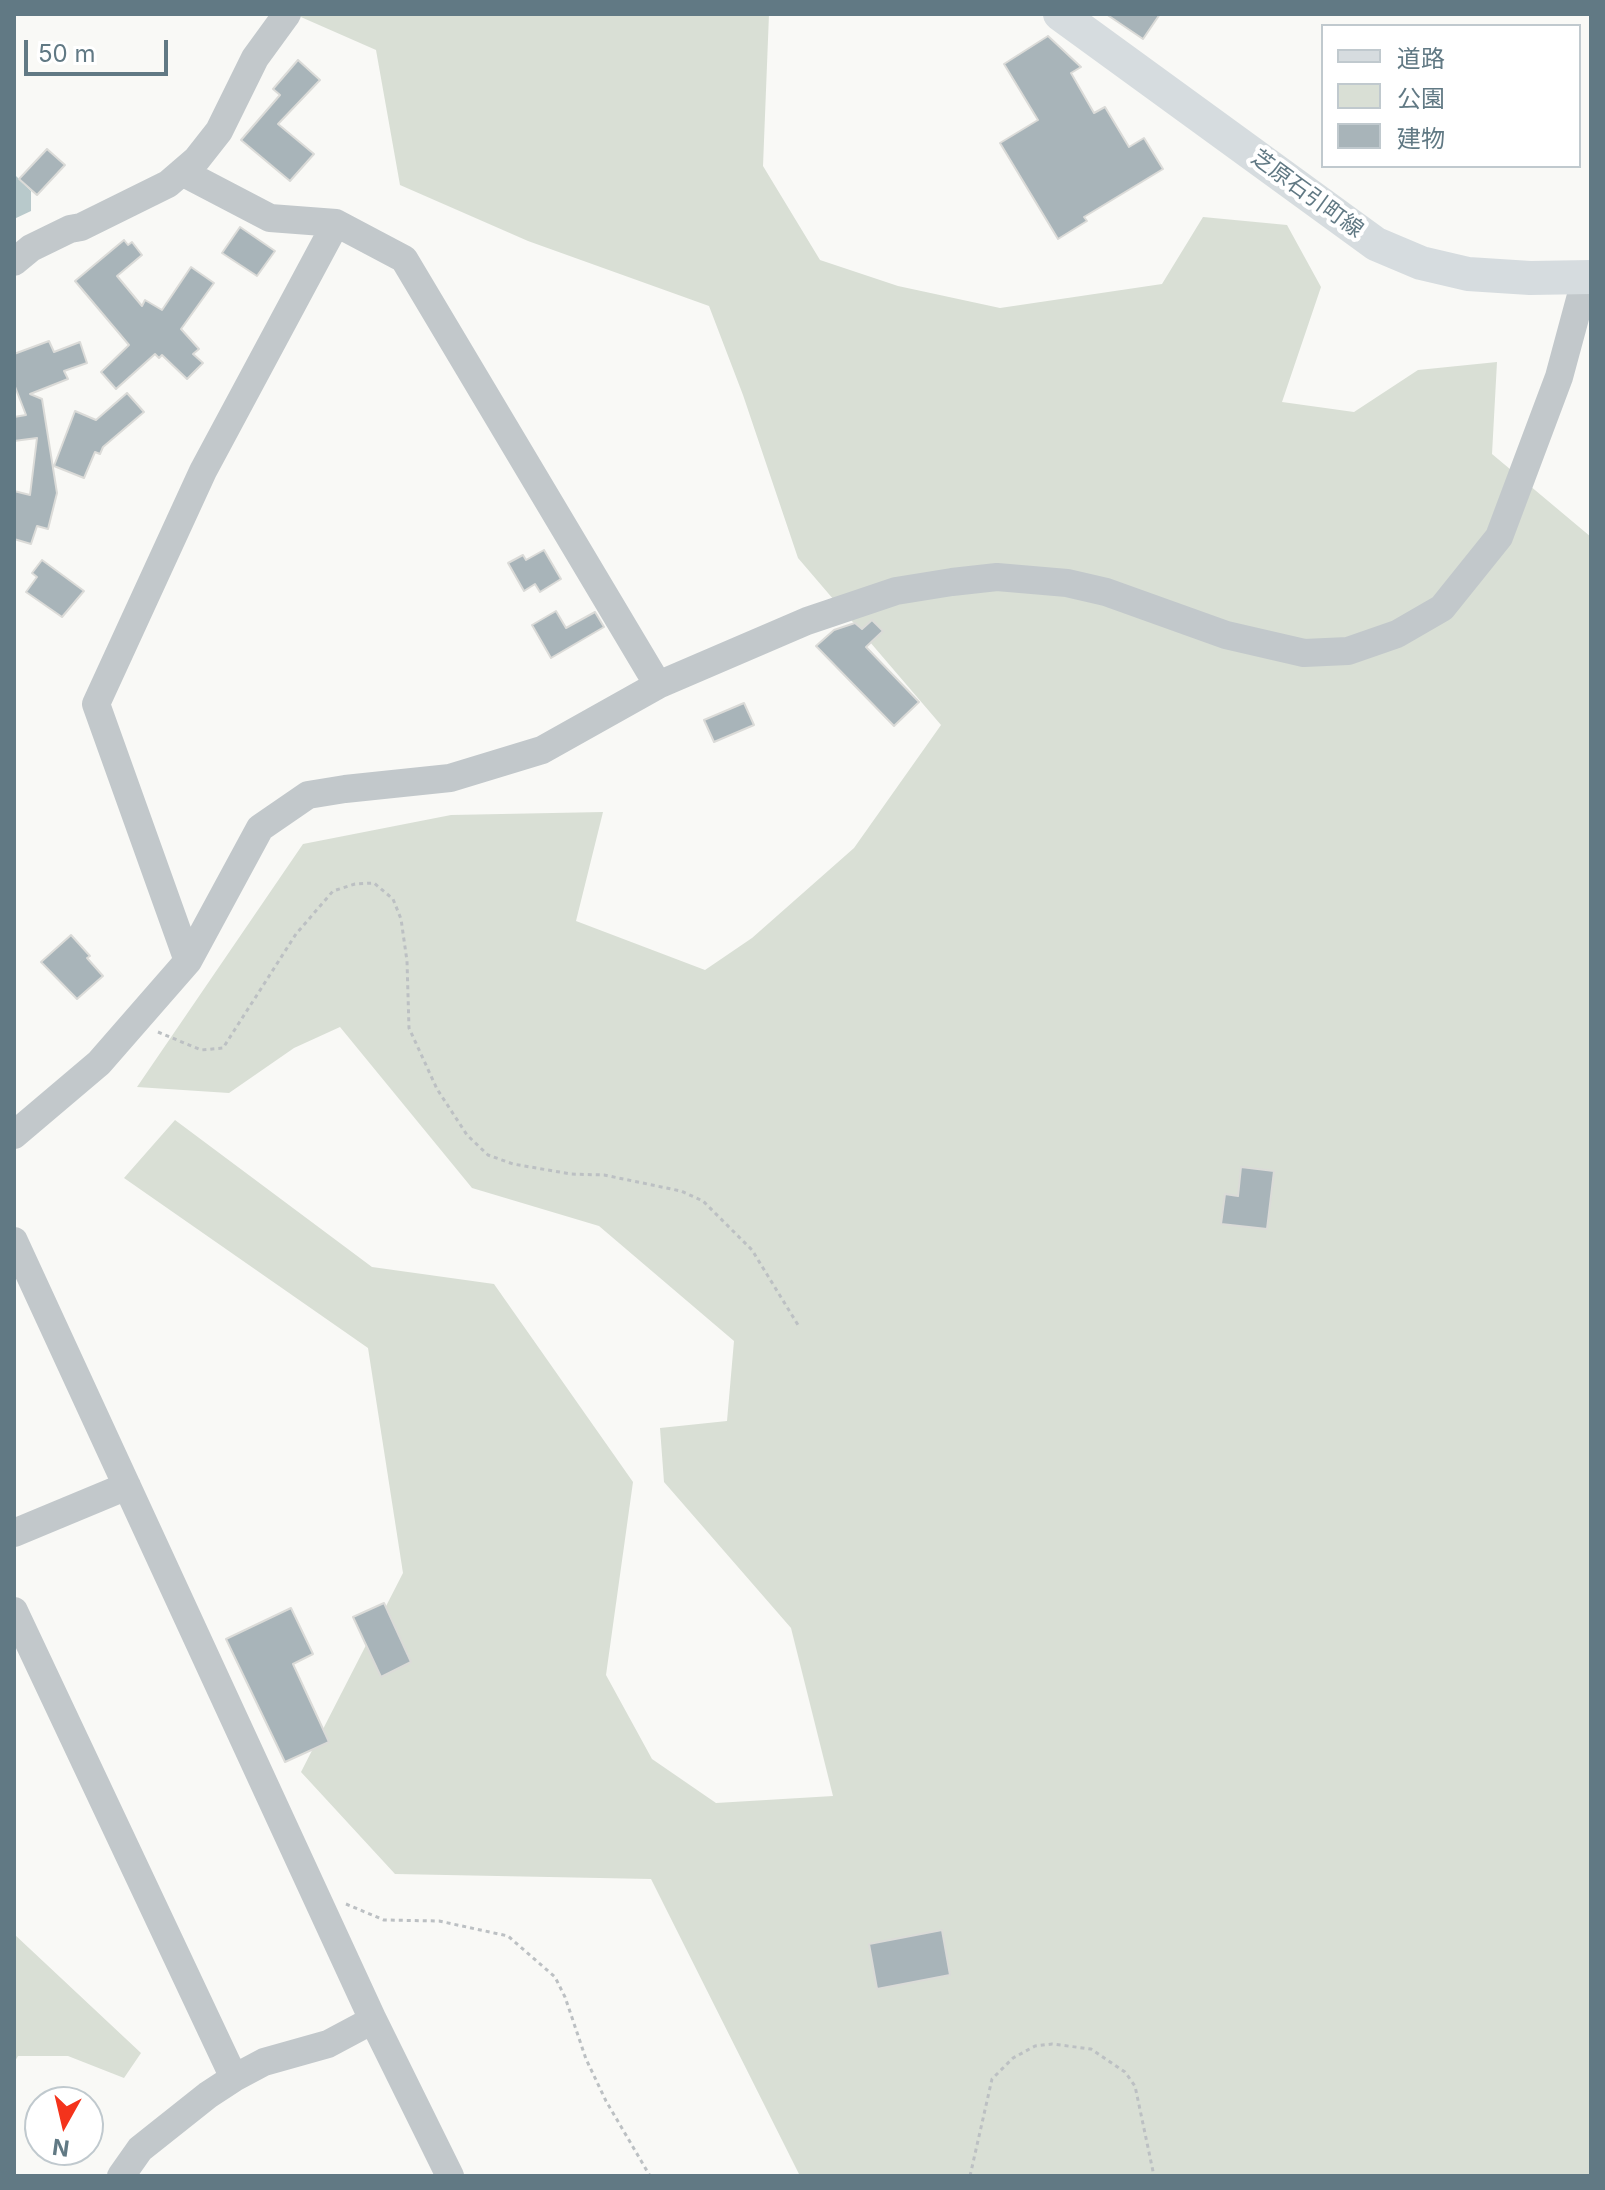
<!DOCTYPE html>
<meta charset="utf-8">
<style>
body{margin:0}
#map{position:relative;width:1605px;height:2190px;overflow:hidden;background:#f9f9f6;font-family:Inter,"Noto Sans JP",sans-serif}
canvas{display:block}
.frame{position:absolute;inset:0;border:16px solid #617984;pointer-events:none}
.legend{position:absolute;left:1321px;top:24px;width:260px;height:144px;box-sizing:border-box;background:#fff;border:2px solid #c0c9ce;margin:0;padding:10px 14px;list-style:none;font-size:24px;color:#617984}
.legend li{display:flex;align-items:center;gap:16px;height:40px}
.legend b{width:40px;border:2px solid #c0c9ce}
.north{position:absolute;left:24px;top:2086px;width:80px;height:80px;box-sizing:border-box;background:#fff;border:2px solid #c0c9ce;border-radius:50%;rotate:188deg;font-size:22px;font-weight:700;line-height:32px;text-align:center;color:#617984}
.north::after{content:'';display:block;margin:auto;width:28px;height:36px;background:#f4331c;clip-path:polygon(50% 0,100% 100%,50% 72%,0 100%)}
.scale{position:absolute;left:24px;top:40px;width:144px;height:36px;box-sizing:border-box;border:4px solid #617984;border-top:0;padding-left:10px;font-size:24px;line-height:28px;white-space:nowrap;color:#617984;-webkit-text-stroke:6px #fff;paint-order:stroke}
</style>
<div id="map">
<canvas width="1605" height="2190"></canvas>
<div class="frame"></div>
<ul class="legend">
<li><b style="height:10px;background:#d6dcdf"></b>道路</li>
<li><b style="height:22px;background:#d9dfd5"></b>公園</li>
<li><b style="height:22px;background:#a8b4b9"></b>建物</li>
</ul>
<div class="north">N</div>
<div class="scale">50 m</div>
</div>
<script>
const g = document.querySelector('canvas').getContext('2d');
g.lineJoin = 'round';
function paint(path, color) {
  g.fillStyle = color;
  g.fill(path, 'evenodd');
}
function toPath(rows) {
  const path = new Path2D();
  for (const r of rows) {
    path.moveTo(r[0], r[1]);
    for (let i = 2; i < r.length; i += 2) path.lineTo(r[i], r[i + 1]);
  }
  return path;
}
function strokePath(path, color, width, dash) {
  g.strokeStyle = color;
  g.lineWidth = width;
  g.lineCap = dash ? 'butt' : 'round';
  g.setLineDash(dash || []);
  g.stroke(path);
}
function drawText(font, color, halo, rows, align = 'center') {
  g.font = font + ' Inter,"Noto Sans JP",sans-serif';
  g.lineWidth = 8;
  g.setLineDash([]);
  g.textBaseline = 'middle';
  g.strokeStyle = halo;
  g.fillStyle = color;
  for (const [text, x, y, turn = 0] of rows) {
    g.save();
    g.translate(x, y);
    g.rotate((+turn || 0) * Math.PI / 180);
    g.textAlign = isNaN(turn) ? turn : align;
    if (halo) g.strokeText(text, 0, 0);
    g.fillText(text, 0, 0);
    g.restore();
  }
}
paint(toPath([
 [294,14,769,14,763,166,820,260,898,286,1000,308,1162,284,1203,217,1287,225,1321,287,1282,402,1354,412,1418,370,1497,362,1492,454,1591,537,1591,2176,800,2176,651,1879,395,1874,301,1772,403,1573,368,1348,124,1178,175,1120,372,1267,494,1284,633,1482,606,1675,652,1759,716,1803,833,1796,791,1628,664,1482,660,1428,727,1421,734,1341,599,1226,472,1188,340,1027,294,1048,229,1093,137,1087,303,844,451,815,603,812,576,921,705,970,752,938,854,848,941,725,798,558,743,395,709,306,528,241,400,185,376,50],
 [14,1934,141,2053,124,2078,68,2056,18,2056,14,2063]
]), '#d9dfd5');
paint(toPath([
 [14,174,31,191,31,211,14,219]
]), '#b8c9cb');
const building = toPath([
 [1106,14,1160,14,1143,39,1106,14],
 [1048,36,1081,67,1071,73,1094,113,1105,107,1129,147,1144,138,1163,169,1084,217,1087,221,1058,239,1000,143,1038,120,1004,64,1048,36],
 [298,60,320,80,278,124,314,154,290,181,241,140,280,95,273,89,298,60],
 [47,149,65,165,37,195,19,179,47,149],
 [240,227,275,251,257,276,222,253,240,227],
 [124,240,128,245,132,242,142,255,117,276,142,306,145,300,162,310,191,267,214,283,181,329,199,349,193,354,203,363,187,379,162,355,159,358,155,354,116,389,101,372,129,345,75,281,124,240],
 [49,341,54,352,80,342,87,363,64,371,68,379,30,394,42,399,57,493,48,529,37,526,31,544,14,539,14,491,30,495,37,438,14,441,14,417,26,415,14,384,14,354,49,341],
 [127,393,144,412,103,447,100,454,95,452,84,478,54,466,75,411,96,420,127,393],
 [544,550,561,579,540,592,535,584,524,591,508,563,523,555,526,560,544,550],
 [42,560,84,591,62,617,26,592,37,577,32,573,42,560],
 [556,611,566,628,595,612,604,627,551,658,532,625,556,611],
 [872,620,883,631,866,647,919,702,894,726,816,646,834,630,855,623,862,629,872,620],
 [744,703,754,725,714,742,704,720,744,703],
 [71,935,90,956,87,958,103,976,77,999,41,962,71,935],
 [1241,1167,1274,1171,1267,1229,1221,1224,1225,1194,1238,1196,1241,1167],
 [384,1603,411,1662,381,1677,353,1617,384,1603],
 [291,1608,313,1654,293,1664,329,1742,285,1762,226,1639,291,1608],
 [942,1930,950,1975,877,1989,869,1944,942,1930]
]);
paint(building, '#a8b4b9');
strokePath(building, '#dbdbd8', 2);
strokePath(toPath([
 [158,1032,201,1050,223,1048,296,934,333,891,355,884,374,883,393,899,401,919,407,961,409,1028,437,1089,467,1135,488,1155,513,1164,571,1174,604,1175,681,1191,703,1201,752,1250,798,1325],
 [346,1904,384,1920,439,1921,508,1936,555,1977,565,1997,586,2059,606,2101,650,2176],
 [970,2176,992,2079,1013,2058,1035,2046,1052,2044,1091,2049,1125,2072,1135,2086,1154,2176]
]), '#bcc0c3', 3, [4, 4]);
strokePath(toPath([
 [182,172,270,218,336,223,404,259,658,685],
 [14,262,31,248,70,229,81,227,168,184,197,159,219,131,255,58,287,14],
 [188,961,96,704,203,471,336,223],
 [14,1135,99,1063,188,961,260,828,308,795,345,789,450,778,542,750,658,685,807,621,896,591,952,582,997,577,1067,583,1106,592,1226,635,1304,653,1348,651,1397,634,1442,608,1499,537,1559,377,1586,277],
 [14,1241,373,2020,450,2176],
 [14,1533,127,1486],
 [14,1611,234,2078],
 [121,2176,140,2149,208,2095,234,2078,264,2062,328,2044,373,2020]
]), '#c2c8cb', 28);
strokePath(toPath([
 [1060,14,1376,244,1421,263,1468,274,1530,278,1591,277]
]), '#d6dcdf', 34);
drawText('22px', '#617984', '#fff', [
 ["芝原石引町線",1307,194,36]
]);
</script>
